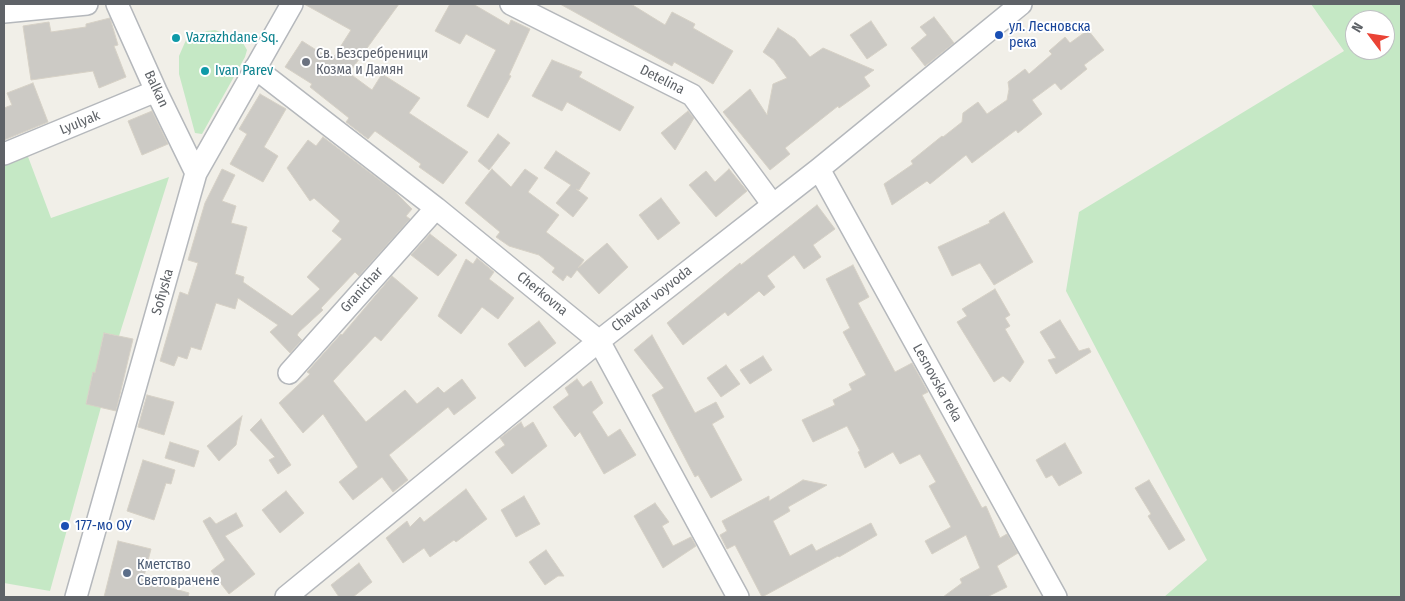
<!DOCTYPE html>
<meta charset="utf-8">
<style>
body{margin:0}
#map{position:relative;width:1405px;height:601px;overflow:hidden;background:#f1efe8;font-family:"Fira Sans Condensed",sans-serif}
canvas{display:block}
.frame{position:absolute;inset:0;border:5px solid #5f6368;pointer-events:none}
.north{position:absolute;left:1345px;top:10px;width:50px;height:50px;box-sizing:border-box;background:#fff;border:1px solid #bfc1c3;border-radius:50%;rotate:301deg;font-size:14px;font-weight:700;line-height:20px;text-align:center;color:#5f6368}
.north::after{content:'';display:block;margin:auto;width:18px;height:22px;background:#ea4335;clip-path:polygon(50% 0,100% 100%,50% 72%,0 100%)}
</style>
<div id="map">
<canvas width="1405" height="601"></canvas>
<div class="frame"></div>
<div class="north">N</div>
</div>
<script>
const g = document.querySelector('canvas').getContext('2d');
g.lineJoin = 'round';
function paint(path, color) {
  g.fillStyle = color;
  g.fill(path, 'evenodd');
}
function toPath(rows) {
  const path = new Path2D();
  for (const r of rows) {
    path.moveTo(r[0], r[1]);
    for (let i = 2; i < r.length; i += 2) path.lineTo(r[i], r[i + 1]);
  }
  return path;
}
function strokePath(path, color, width, dash) {
  g.strokeStyle = color;
  g.lineWidth = width;
  g.lineCap = dash ? 'butt' : 'round';
  g.setLineDash(dash || []);
  g.stroke(path);
}
function drawText(font, color, halo, rows, align = 'center') {
  g.font = font + ' "Fira Sans Condensed",sans-serif';
  g.lineWidth = 4;
  g.setLineDash([]);
  g.textBaseline = 'middle';
  g.strokeStyle = halo;
  g.fillStyle = color;
  for (const [text, x, y, turn = 0] of rows) {
    g.save();
    g.translate(x, y);
    g.rotate((+turn || 0) * Math.PI / 180);
    g.textAlign = isNaN(turn) ? turn : align;
    if (halo) g.strokeText(text, 0, 0);
    g.fillText(text, 0, 0);
    g.restore();
  }
}
paint(toPath([
 [1311,4,1401,4,1401,597,1164,597,1207,560,1066,291,1079,212,1344,51],
 [1355,20,1385,20,1385,50,1355,50],
 [215,30,237,39,243,43,247,50,245,57,202,134,195,133,179,74,179,56,186,40,207,31],
 [24,146,51,218,169,177,119,336,104,333,98,360,107,376,93,373,86,403,101,407,50,591,4,583,4,154]
]), '#c5e8c5');
const building = toPath([
 [304,4,399,4,349,73,372,90,382,74,420,98,409,113,468,152,443,184,419,167,421,164,375,131,368,139,346,122,349,118,310,87,312,84,285,67,302,41,332,60,351,30,304,4],
 [450,4,473,4,509,25,511,20,530,29,509,75,511,76,488,118,467,106,496,50,466,34,460,44,435,31,450,4],
 [560,4,631,4,665,25,672,12,695,24,693,28,733,51,713,84,674,62,672,66,560,4],
 [934,17,954,43,925,66,911,48,927,35,920,27,934,17],
 [110,18,118,45,114,46,126,77,99,88,93,71,31,80,23,26,49,22,51,32,86,27,86,24,110,18],
 [871,21,887,45,867,59,850,35,871,21],
 [778,28,795,39,810,57,823,48,874,70,864,77,870,86,839,108,838,106,785,148,790,154,770,170,723,112,750,89,767,115,773,84,787,78,774,60,763,52,778,28],
 [1088,30,1104,50,1084,65,1087,69,1061,90,1055,83,1032,100,1042,114,1018,133,1016,130,972,163,966,155,930,184,927,181,892,205,884,184,913,164,911,161,942,136,943,137,962,122,963,113,978,102,987,114,1007,100,1009,89,1008,82,1025,69,1029,74,1052,54,1049,51,1065,37,1070,43,1088,30],
 [552,60,582,72,579,77,634,107,620,131,567,102,562,111,532,96,552,60],
 [33,83,48,122,4,140,4,108,12,105,7,93,33,83],
 [260,94,286,109,264,147,278,156,263,182,230,164,247,134,239,129,260,94],
 [152,111,168,144,142,155,128,121,152,111],
 [688,111,694,118,675,150,661,133,688,111],
 [498,134,510,143,489,170,478,161,498,134],
 [323,137,394,191,412,209,406,216,410,219,359,276,355,272,321,308,323,310,299,332,297,335,302,340,290,353,270,332,278,325,238,298,235,309,216,303,201,350,191,347,187,359,178,356,174,366,160,361,180,292,188,295,198,263,188,260,205,203,222,169,235,175,222,201,236,206,231,223,247,227,235,274,244,277,243,282,292,316,320,289,307,277,342,239,332,231,340,221,314,198,310,201,287,168,308,140,316,146,323,137],
 [556,151,590,173,579,190,576,189,588,198,573,217,556,203,571,185,544,168,556,151],
 [492,169,511,187,525,169,538,178,528,192,559,215,546,232,584,260,578,268,607,243,628,267,599,294,577,270,571,278,567,275,563,281,552,272,555,268,539,255,509,246,496,237,500,232,465,203,492,169],
 [729,169,747,191,716,217,689,185,706,171,715,182,729,169],
 [661,198,680,223,658,240,639,215,661,198],
 [817,205,835,229,813,245,821,257,804,269,794,255,767,276,775,287,764,296,759,291,728,316,725,312,683,345,667,323,740,263,741,265,817,205],
 [1004,212,1033,262,994,285,980,263,952,276,938,247,990,223,989,221,1004,212],
 [430,234,457,255,438,276,411,255,430,234],
 [477,258,494,272,489,279,514,298,498,319,482,307,461,334,438,316,466,259,473,264,477,258],
 [853,265,869,297,858,303,895,372,912,363,928,392,922,395,982,508,986,506,1000,538,1007,534,1018,553,997,566,1007,587,987,597,943,597,962,583,960,579,980,568,966,535,932,554,925,541,951,527,929,486,936,482,920,454,900,464,893,452,865,468,858,452,860,451,847,426,813,442,802,420,835,405,833,400,852,390,849,384,866,375,843,332,850,328,826,279,853,265],
 [392,276,418,298,381,341,375,336,333,381,366,422,405,390,417,404,438,387,444,393,462,379,476,398,454,415,448,407,389,455,408,480,393,492,382,477,353,500,339,482,358,467,323,414,303,433,279,403,310,374,307,372,341,334,342,335,392,276],
 [995,289,1010,315,1005,318,1010,326,1005,329,1024,362,1010,382,1003,376,994,382,957,322,967,316,962,309,995,289],
 [1060,320,1079,351,1089,348,1091,352,1056,374,1048,360,1056,358,1040,332,1060,320],
 [539,321,556,343,525,367,508,344,539,321],
 [104,333,133,339,116,411,86,404,93,372,95,373,104,333],
 [652,335,695,413,716,402,724,417,712,424,742,480,711,498,698,475,695,477,652,395,664,388,634,350,652,335],
 [763,356,772,370,750,384,740,370,763,356],
 [726,365,740,384,721,397,707,378,726,365],
 [577,379,583,387,591,381,603,403,592,412,608,437,620,429,636,455,604,474,580,432,575,437,553,407,569,395,565,388,577,379],
 [147,395,174,402,164,435,138,427,147,395],
 [242,416,236,445,219,461,207,446,242,416],
 [261,419,291,465,278,474,269,460,275,457,250,430,261,419],
 [521,422,524,428,533,422,547,446,512,474,495,452,505,445,500,438,521,422],
 [170,442,199,451,194,467,165,458,170,442],
 [1065,443,1082,473,1059,486,1052,475,1046,478,1036,460,1065,443],
 [143,460,175,470,171,484,166,483,154,520,127,511,143,460],
 [803,480,827,485,788,507,790,511,773,521,790,556,812,544,816,551,871,523,877,535,839,557,838,556,762,597,735,545,727,549,720,535,727,531,722,521,769,496,769,501,803,480],
 [1149,480,1185,540,1169,550,1148,516,1151,514,1135,488,1149,480],
 [466,489,487,519,456,542,454,540,430,557,424,548,403,563,386,538,407,521,410,527,420,517,424,522,466,489],
 [286,491,304,513,280,533,262,510,286,491],
 [524,496,540,524,516,537,501,510,524,496],
 [655,503,669,522,662,526,673,546,691,537,696,546,663,568,634,516,655,503],
 [236,513,243,526,225,536,255,574,229,594,211,571,225,560,203,521,210,517,216,524,236,513],
 [118,541,151,549,143,580,189,593,188,597,104,597,118,541],
 [546,550,564,576,558,576,545,585,529,562,546,550],
 [359,563,372,582,353,597,339,597,331,585,359,563]
]);
paint(building, '#cccac5');
strokePath(building, '#d6d1c6', 1);
const minor = toPath([
 [117,4,156,91,196,173],
 [511,4,692,95,773,205],
 [4,12,87,4],
 [255,68,436,208,599,341,738,597],
 [4,154,156,91],
 [819,169,1056,597],
 [289,373,436,208],
 [76,597,196,173,292,4],
 [286,597,599,341,819,169,1021,4]
]);
strokePath(minor, '#b5b8bc', 24);
strokePath(minor, '#fff', 21);
for (const [x, y, r, color] of [
 [999,35,5,"#1a4fb4"],
 [176,38,5,"#0f9aa8"],
 [306,62,5,"#6b7280"],
 [205,71,5,"#0f9aa8"],
 [65,526,5,"#1a4fb4"],
 [127,573,5,"#5c6f8a"]
]) {
  const dot = new Path2D();
  dot.arc(x, y, r, 0, 2 * Math.PI);
  g.fillStyle = color;
  g.fill(dot);
  strokePath(dot, '#fff', 2);
}
drawText('14px', '#164399', '#fff', [
 ["ул. Лесновска",1009,27],
 ["река",1009,43],
 ["177-мо ОУ",75,526]
], 'left');
drawText('14px', '#0d838f', '#fff', [
 ["Vazrazhdane Sq.",186,38],
 ["Ivan Parev",215,71]
], 'left');
drawText('14px', '#5b616d', '#fff', [
 ["Св. Безсребреници",316,54],
 ["Козма и Дамян",316,70]
], 'left');
drawText('14px', '#5f6368', '#fff', [
 ["Detelina",662,80,27],
 ["Balkan",156,89,65],
 ["Lyulyak",80,123,-22],
 ["Granichar",362,290,-48],
 ["Sofiyska",163,292,-74],
 ["Cherkovna",542,294,39],
 ["Chavdar voyvoda",652,299,-38],
 ["Lesnovska reka",937,383,61]
]);
drawText('14px', '#4e5e75', '#fff', [
 ["Кметство",137,565],
 ["Световрачене",137,581]
], 'left');
</script>
